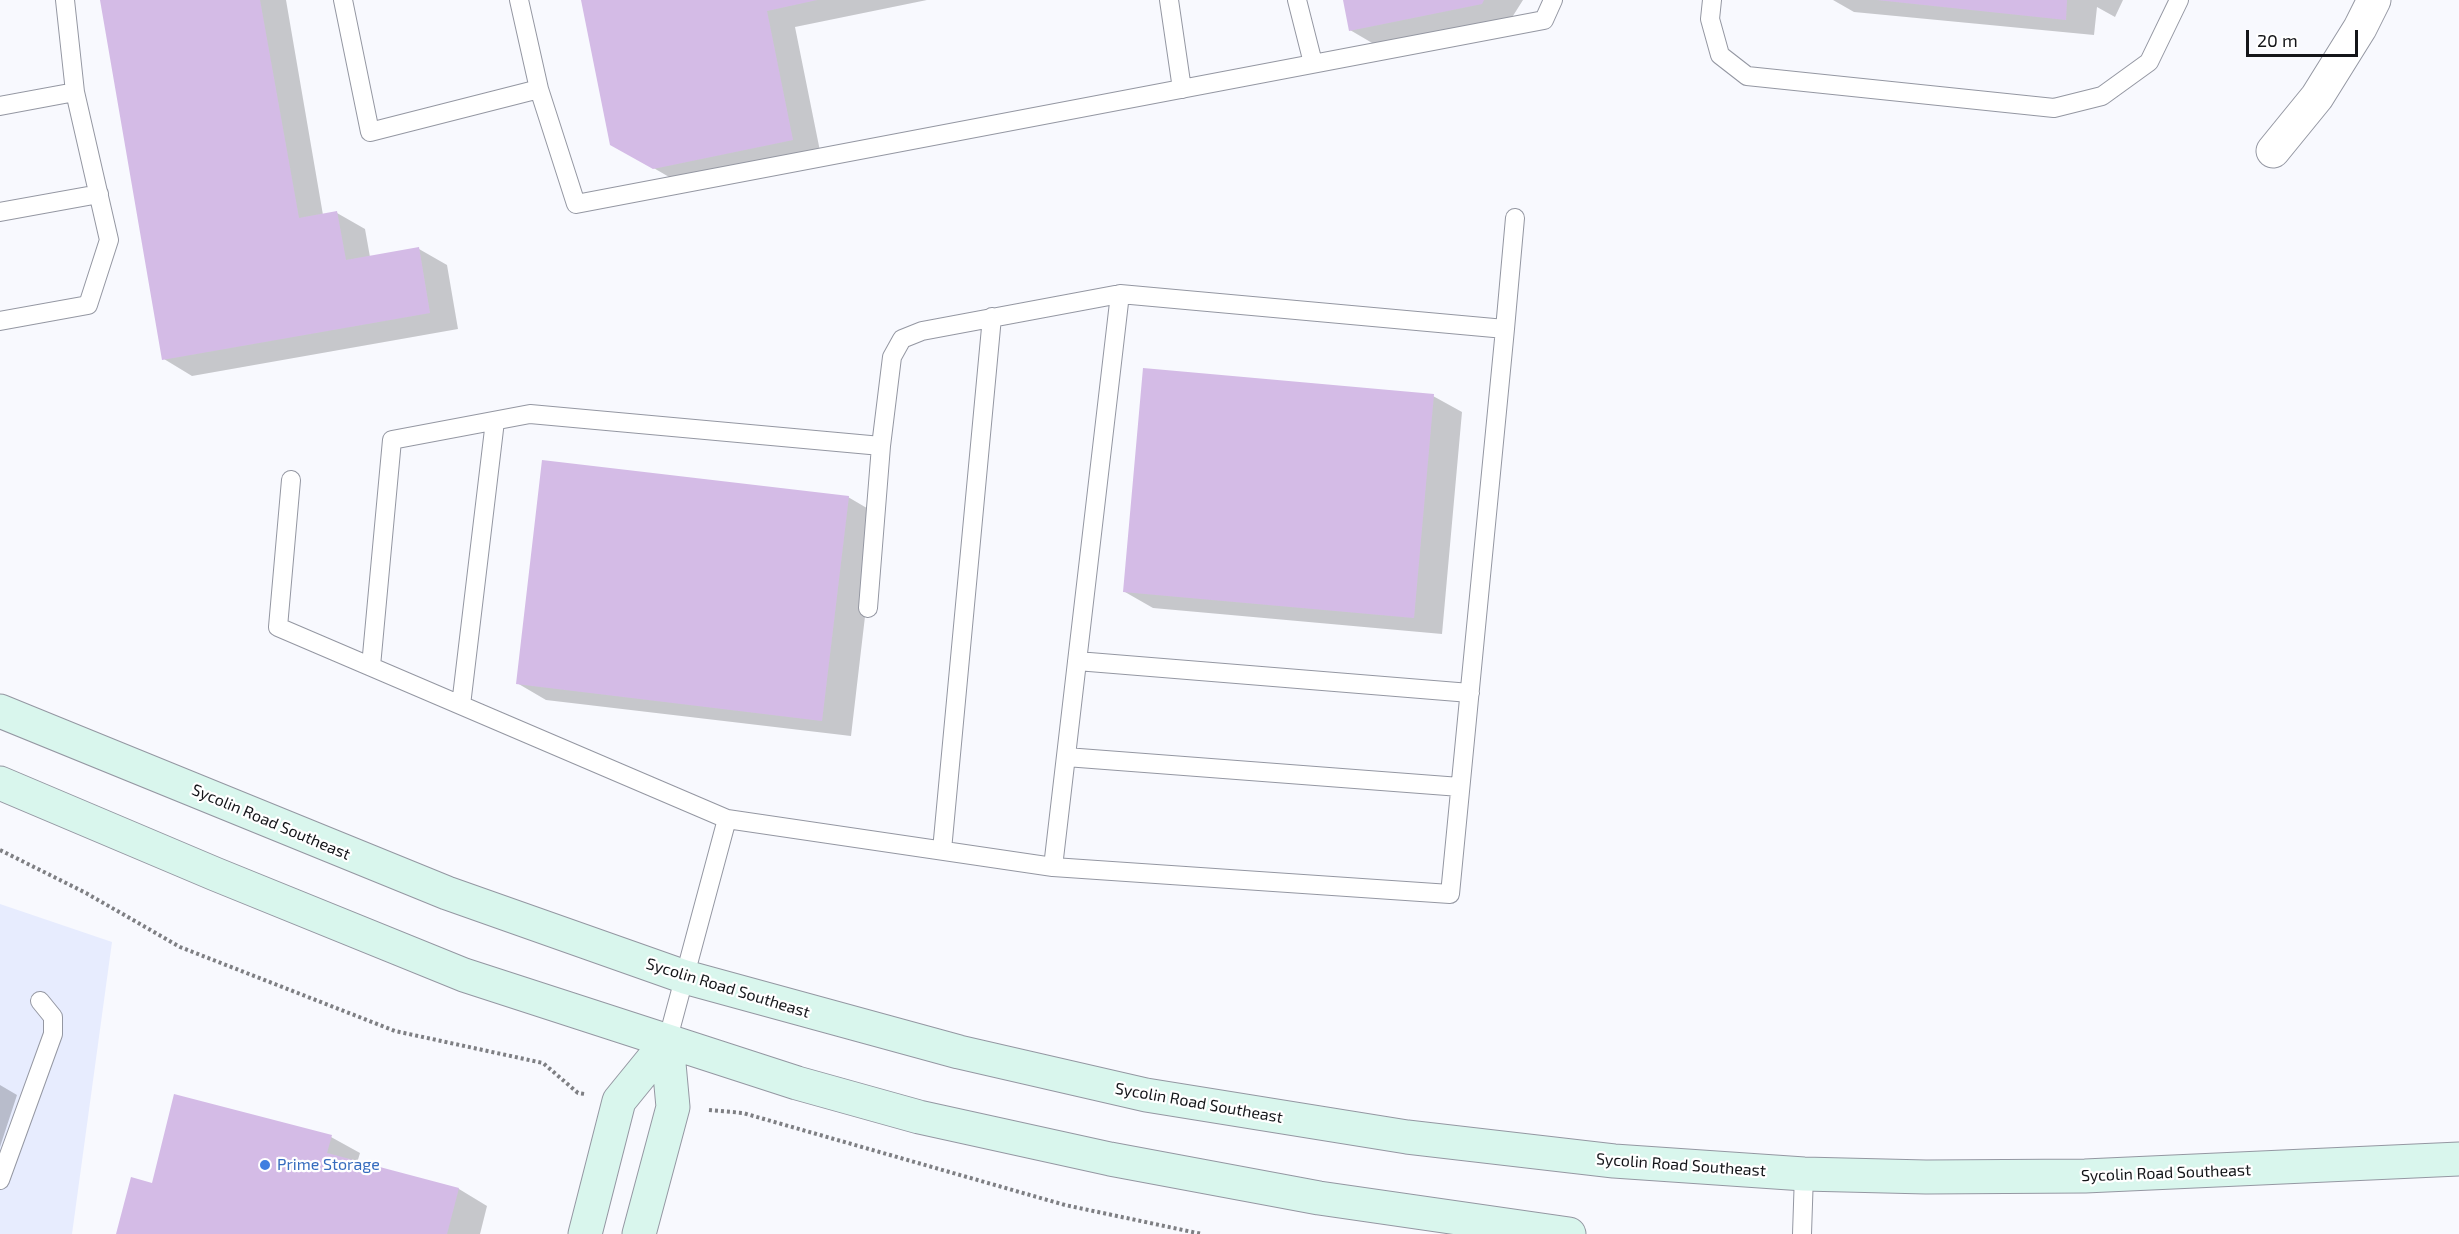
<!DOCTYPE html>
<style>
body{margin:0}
#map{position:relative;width:2459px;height:1234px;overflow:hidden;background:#f8f9fe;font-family:"Exo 2",sans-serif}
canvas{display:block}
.scale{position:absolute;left:2246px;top:30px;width:112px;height:27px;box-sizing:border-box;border:3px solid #141519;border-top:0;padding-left:8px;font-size:18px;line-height:21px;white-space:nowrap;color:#141519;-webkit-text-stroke:4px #fff;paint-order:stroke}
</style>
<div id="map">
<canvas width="2459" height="1234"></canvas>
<div class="scale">20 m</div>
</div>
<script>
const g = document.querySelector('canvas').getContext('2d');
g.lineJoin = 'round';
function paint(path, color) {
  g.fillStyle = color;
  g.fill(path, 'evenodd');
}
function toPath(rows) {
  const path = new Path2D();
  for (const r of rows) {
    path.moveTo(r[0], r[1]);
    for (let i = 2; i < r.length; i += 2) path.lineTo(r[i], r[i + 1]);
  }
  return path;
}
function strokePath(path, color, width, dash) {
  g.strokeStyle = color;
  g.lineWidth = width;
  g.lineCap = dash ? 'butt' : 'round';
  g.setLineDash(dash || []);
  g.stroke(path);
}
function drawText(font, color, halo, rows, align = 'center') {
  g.font = font + ' "Exo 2",sans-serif';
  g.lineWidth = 4.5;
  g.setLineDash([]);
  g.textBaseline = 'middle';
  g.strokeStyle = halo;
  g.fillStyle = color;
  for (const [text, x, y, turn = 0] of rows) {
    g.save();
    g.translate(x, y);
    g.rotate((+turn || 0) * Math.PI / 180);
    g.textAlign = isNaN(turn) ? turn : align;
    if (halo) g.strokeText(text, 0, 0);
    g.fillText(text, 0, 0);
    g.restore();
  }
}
paint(toPath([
 [0,904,112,942,72,1234,0,1234]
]), '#e7ecfe');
paint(toPath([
 [101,0,286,0,323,215,337,213,365,229,370,257,419,249,447,265,458,329,192,376,164,359],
 [583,0,927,0,795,27,821,156,683,185,612,144],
 [1344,0,1523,0,1511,19,1379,47,1350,30],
 [1833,0,2123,0,2115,17,2097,7,2094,35,1854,12],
 [1433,396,1462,412,1442,634,1153,608,1125,592],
 [848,497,877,514,851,736,546,700,517,683],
 [0,1085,17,1095,0,1147],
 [331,1137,360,1153,357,1163,459,1189,487,1206,480,1234,118,1234,153,1185]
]), '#0003');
paint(toPath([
 [100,0,260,0,299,218,337,211,346,260,419,247,430,313,162,360],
 [581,0,817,0,767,11,793,140,653,169,610,145],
 [1343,0,1484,0,1482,4,1349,31],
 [1877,0,2067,0,2066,20],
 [1143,368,1434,394,1414,618,1123,592],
 [542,460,849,496,822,721,516,684],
 [174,1094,332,1135,327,1153,459,1188,447,1234,116,1234,131,1177,152,1183]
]), '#d4bbe6');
const lane = toPath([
 [343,0,370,132,539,89],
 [519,0,539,89,576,204,1544,20,1553,0],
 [1169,0,1182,89],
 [1297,0,1313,63],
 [1712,0,1710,19,1720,55,1747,76,2054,108,2102,96,2149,62,2179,0],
 [0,106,75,92,65,0],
 [0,212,99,194],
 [0,321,88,305,109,240,75,92],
 [1505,329,1120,294,1053,867,1450,894,1505,329,1515,218],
 [291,480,278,627,727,819],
 [868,608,881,446],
 [1077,661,1470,693],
 [371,666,392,440,530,414,881,446,892,357,902,339,922,331,1120,294],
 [461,705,495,421],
 [1066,757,1460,787],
 [942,850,992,317],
 [667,1042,727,819,1053,867],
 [0,1180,53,1034,53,1017,40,1001],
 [1802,1234,1804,1174]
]);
const street = toPath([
 [2273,151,2317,97,2360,28,2374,0]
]);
const secondary = toPath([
 [0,711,447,893,685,977,959,1052,1146,1095,1407,1137,1614,1161,1804,1174,1926,1177,2085,1176,2459,1159],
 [0,783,215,874,464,975,797,1083,919,1117,1110,1159,1319,1198,1569,1234],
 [585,1234,619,1101,667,1042],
 [639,1234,673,1107,667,1042]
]);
strokePath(lane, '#9497a2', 20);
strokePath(street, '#9497a2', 35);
strokePath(secondary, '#9497a2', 35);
strokePath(toPath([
 [0,850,86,893,180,947,395,1031,543,1063,578,1093,585,1094],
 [709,1110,743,1113,1065,1205,1202,1234]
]), '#7e7f83', 4, [3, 3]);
strokePath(lane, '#fff', 18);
strokePath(street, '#fff', 33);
strokePath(secondary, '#d9f6ed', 33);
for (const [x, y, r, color] of [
 [265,1165,6,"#3f7fe0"]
]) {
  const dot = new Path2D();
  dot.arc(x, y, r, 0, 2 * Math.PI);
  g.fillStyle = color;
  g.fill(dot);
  strokePath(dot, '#fff', 2);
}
drawText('16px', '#141519', '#fff', [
 ["Sycolin Road Southeast",271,822,23],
 ["Sycolin Road Southeast",728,988,17],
 ["Sycolin Road Southeast",1199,1103,10],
 ["Sycolin Road Southeast",1681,1165,4],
 ["Sycolin Road Southeast",2166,1173,-2]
]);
drawText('16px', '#366cbe', '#fff', [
 ["Prime Storage",277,1165]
], 'left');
</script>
